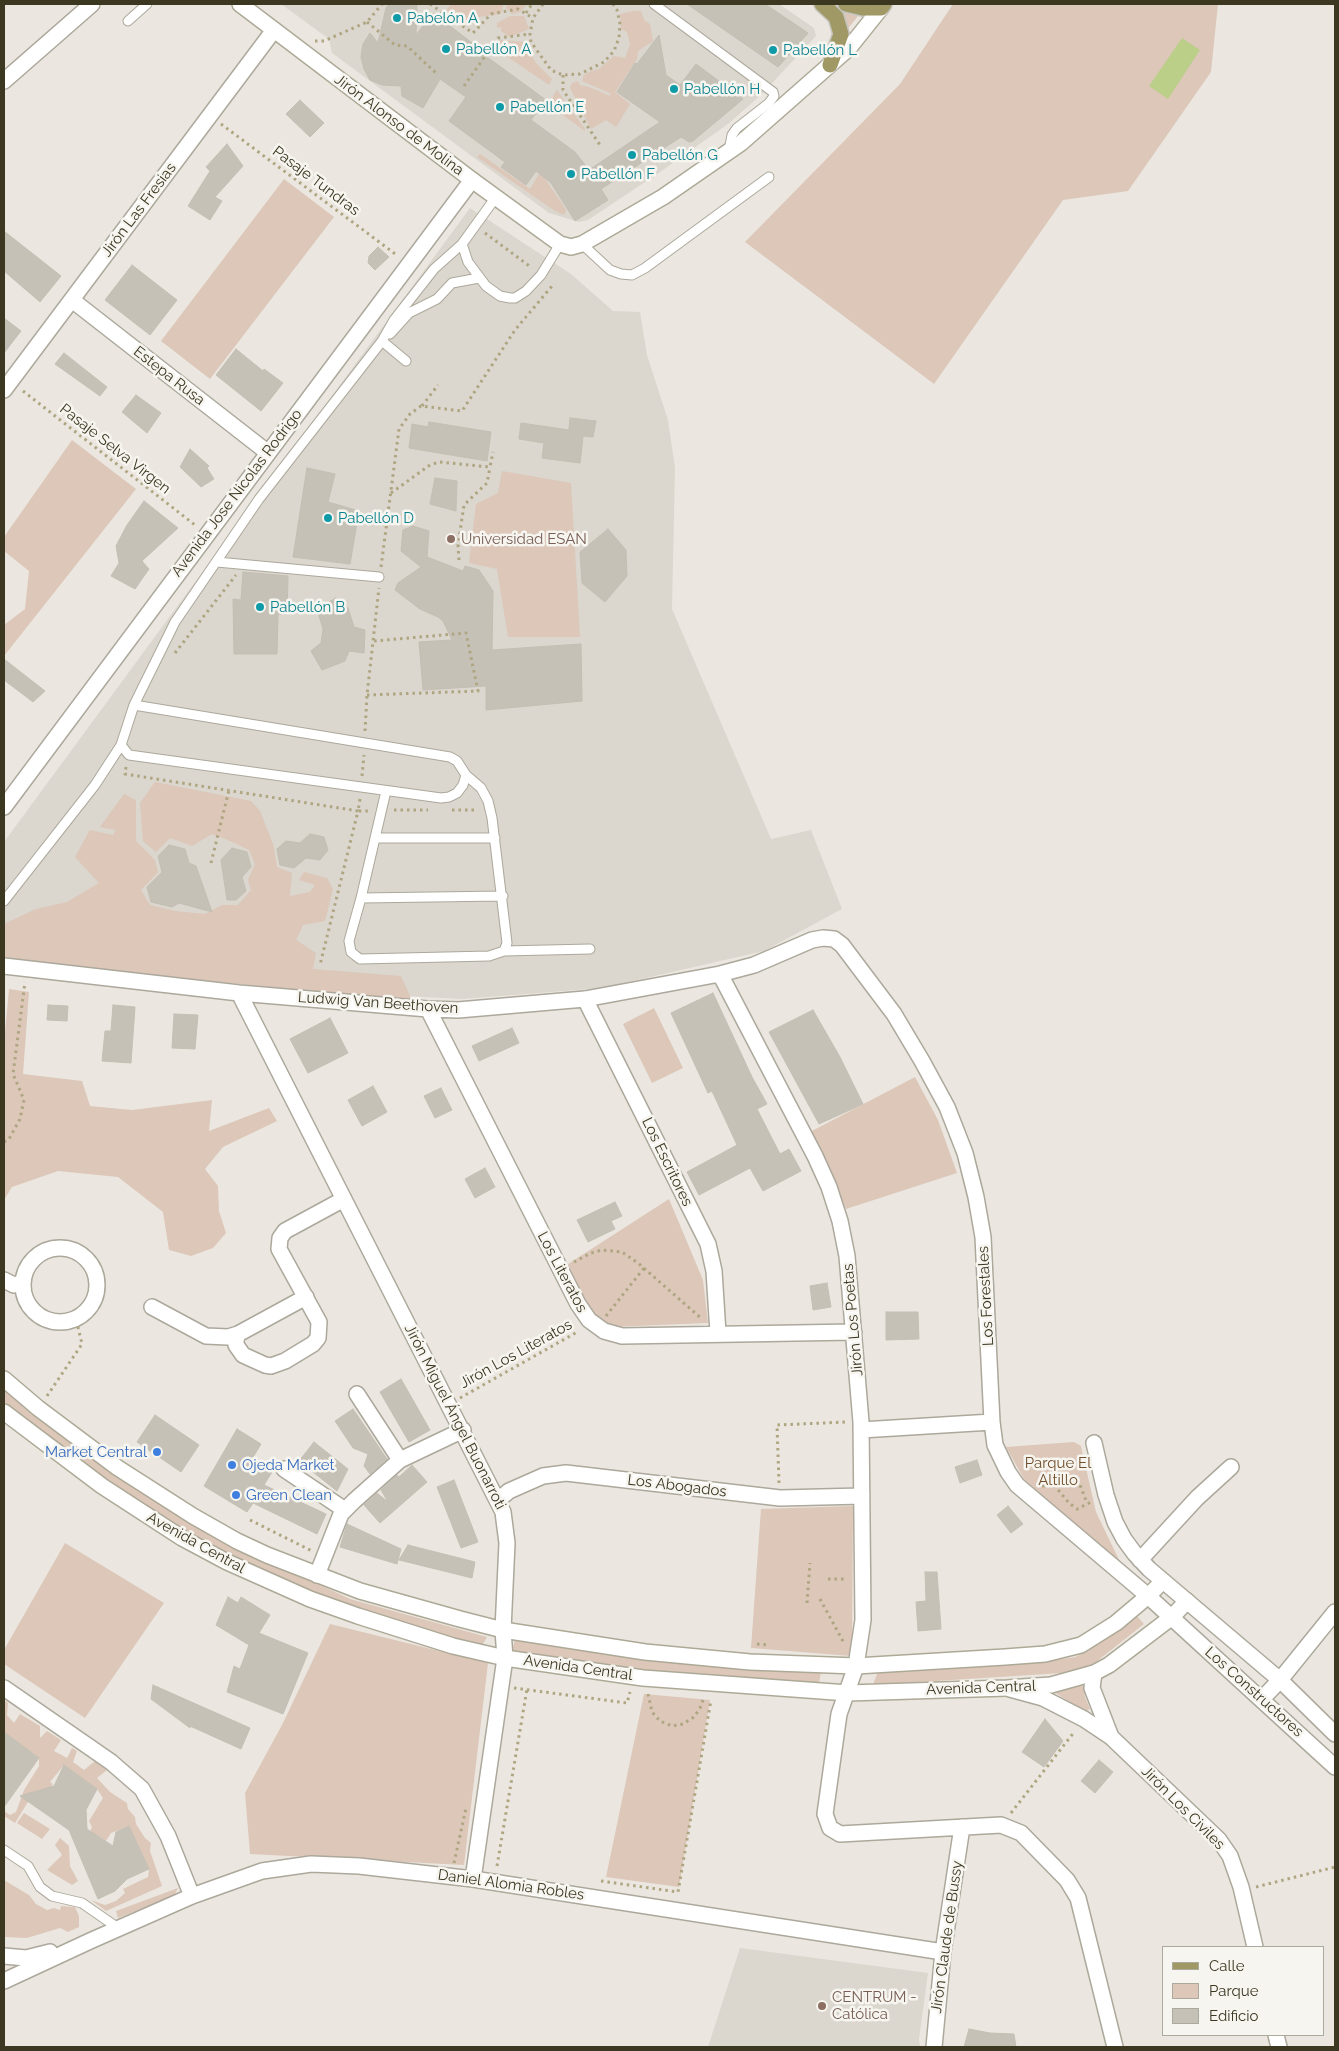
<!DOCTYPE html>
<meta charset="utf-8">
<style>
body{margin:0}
#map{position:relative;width:1339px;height:2051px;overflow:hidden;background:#ebe7e0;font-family:Raleway,sans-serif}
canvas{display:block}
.frame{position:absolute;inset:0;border:5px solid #3b3721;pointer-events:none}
.legend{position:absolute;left:1162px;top:1946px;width:162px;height:90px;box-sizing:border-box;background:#f7f5f0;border:1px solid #aca99d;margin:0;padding:6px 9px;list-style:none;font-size:15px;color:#3b3721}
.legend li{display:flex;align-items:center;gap:10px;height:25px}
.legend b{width:25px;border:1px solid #aca99d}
</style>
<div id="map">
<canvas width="1339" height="2051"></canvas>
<div class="frame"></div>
<ul class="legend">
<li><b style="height:6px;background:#a09865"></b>Calle</li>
<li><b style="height:14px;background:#dcc7b9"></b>Parque</li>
<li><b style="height:14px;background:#c5c1b6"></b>Edificio</li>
</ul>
</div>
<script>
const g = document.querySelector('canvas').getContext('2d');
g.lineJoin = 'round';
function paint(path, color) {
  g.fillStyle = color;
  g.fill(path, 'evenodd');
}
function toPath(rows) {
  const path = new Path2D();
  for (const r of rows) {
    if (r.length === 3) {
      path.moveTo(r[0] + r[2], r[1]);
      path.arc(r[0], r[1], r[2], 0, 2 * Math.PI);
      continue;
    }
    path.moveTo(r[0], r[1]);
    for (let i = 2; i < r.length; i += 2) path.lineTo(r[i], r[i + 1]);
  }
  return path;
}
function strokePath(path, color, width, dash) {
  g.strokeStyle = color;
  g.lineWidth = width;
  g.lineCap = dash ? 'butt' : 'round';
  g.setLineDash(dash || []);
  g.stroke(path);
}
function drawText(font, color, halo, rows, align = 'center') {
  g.font = font + ' Raleway,sans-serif';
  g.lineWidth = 5;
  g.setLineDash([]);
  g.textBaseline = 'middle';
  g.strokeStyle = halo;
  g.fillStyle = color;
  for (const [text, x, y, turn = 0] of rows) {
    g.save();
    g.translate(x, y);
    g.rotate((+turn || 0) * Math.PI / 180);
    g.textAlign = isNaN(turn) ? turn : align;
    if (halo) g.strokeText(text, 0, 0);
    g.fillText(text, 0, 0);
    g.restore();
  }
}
paint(toPath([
 [281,4,779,4,814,28,816,36,762,94,728,124,660,172,588,220,579,222,549,213,332,53,329,39],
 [470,208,571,274,613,311,640,312,647,355,668,420,675,468,672,609,771,839,811,830,842,909,764,951,602,988,462,999,310,991,4,957,4,842],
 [740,1948,928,1973,919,2039,920,2047,708,2047]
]), '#dbd6ce');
paint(toPath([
 [451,4,502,4,503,6,501,14,479,17,468,26,446,11],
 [507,4,524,4,526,5,520,12,512,14,506,8],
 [953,4,1218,4,1211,72,1128,191,1063,200,934,384,745,242,900,84],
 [634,11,641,11,644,20,650,24,653,41,638,51,637,59,615,92,630,104,616,127,606,120,591,129,570,88,572,83,578,81,580,85,589,87,610,96,610,93,582,81,584,75,591,71,599,69,614,56,625,58,630,44,627,32,621,29,620,14],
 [838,11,858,16,846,31],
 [510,16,524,16,529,29,509,37,501,31,501,27,497,28,497,23],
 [502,40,524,42,527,51,531,54,536,63,552,79,549,85,502,53,498,46,499,41],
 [557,90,585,129,585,131,556,110,557,107,552,102,553,96],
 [480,154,530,189,539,174,545,179,561,202,566,210,564,215,555,211,477,157],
 [284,179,334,217,210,379,161,341],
 [72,440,136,489,4,656,4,625,25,609,29,571,4,551,4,537],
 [502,471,571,483,580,637,508,637,497,569,469,563,476,504,498,493],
 [155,782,251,801,260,811,273,844,277,867,292,873,290,896,310,892,315,885,299,880,304,872,327,878,333,889,325,921,303,925,296,940,316,953,313,969,401,976,412,1001,4,961,4,924,36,909,67,902,99,883,75,857,90,830,113,835,116,830,100,827,124,794,136,800,136,841,155,860,158,872,141,890,150,905,175,911,205,914,222,905,238,905,251,890,248,880,255,864,249,850,228,840,212,834,192,846,170,838,156,852,143,841,140,803],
 [9,989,29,992,23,1074,82,1081,90,1106,132,1110,212,1100,209,1131,269,1108,277,1121,223,1147,205,1169,218,1186,219,1211,226,1233,213,1248,191,1256,169,1250,163,1212,118,1177,58,1171,12,1187,4,1200,4,1044],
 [654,1008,683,1068,652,1083,623,1024],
 [915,1077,938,1120,957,1173,846,1209,810,1132],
 [669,1199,703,1280,708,1323,610,1327,590,1312,568,1264],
 [4,1385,202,1529,350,1599,487,1637,483,1644,473,1645,343,1606,288,1583,187,1535,58,1447,4,1402],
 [1074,1442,1081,1446,1096,1512,1122,1566,1024,1479,1006,1447],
 [853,1506,852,1650,851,1656,751,1648,761,1509],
 [65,1543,164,1603,85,1718,4,1664,4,1650],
 [1136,1615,1144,1624,1096,1662,1081,1669,1062,1673,873,1685,878,1671,1056,1660,1075,1657,1088,1651],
 [330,1624,488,1663,464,1865,250,1854,245,1793,283,1723],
 [515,1639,821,1672,819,1684,643,1670,512,1651],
 [1081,1685,1084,1687,1085,1697,1090,1709,1085,1712,1051,1690],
 [644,1694,710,1700,679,1887,606,1877],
 [4,1700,8,1703,7,1715,14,1723,20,1714,40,1726,40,1738,47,1731,61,1740,54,1751,67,1758,72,1748,77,1751,73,1762,84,1770,95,1761,107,1770,97,1778,110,1792,127,1803,128,1809,135,1817,136,1824,145,1838,151,1843,150,1851,162,1886,106,1911,91,1900,105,1905,116,1901,125,1893,123,1889,148,1877,149,1869,129,1826,111,1833,106,1841,97,1835,88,1837,92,1827,89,1821,103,1798,97,1789,64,1765,50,1782,53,1784,51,1787,54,1789,39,1790,31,1797,15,1823,4,1816,4,1811,10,1815,16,1812,24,1790,39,1766,39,1758,5,1733,4,1734],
 [24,1813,50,1829,42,1839,17,1823],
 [60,1838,69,1846,70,1866,78,1881,72,1885,47,1870,62,1855,55,1845],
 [4,1880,29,1895,36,1904,47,1910,54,1908,60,1910,61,1906,75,1907,79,1916,79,1927,68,1932,60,1928,27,1938,4,1937],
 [178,1888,174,1896,118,1918,116,1911]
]), '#dcc7b9');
paint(toPath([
 [1182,38,1200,50,1168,99,1149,86]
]), '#bbcf89');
const building = toPath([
 [389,4,417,4,416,35,433,13,484,52,483,54,546,100,531,120,575,152,589,170,660,122,617,92,635,63,637,64,659,35,666,75,680,85,696,64,743,99,693,141,689,142,681,137,601,189,608,200,575,221,551,183,536,171,526,185,501,167,505,162,449,121,466,97,440,79,423,108,402,96,401,86,382,85,370,80,364,69,361,57,363,44,370,33,378,43,386,8,389,4],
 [687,4,765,4,808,33,778,67,687,4],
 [300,100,324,123,310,137,286,114,300,100],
 [227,144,243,166,215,197,222,201,210,220,188,206,210,171,206,167,227,144],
 [4,231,61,276,40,302,4,271,4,231],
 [378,247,389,257,375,270,368,263,369,256,378,247],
 [132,265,177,300,150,335,105,300,132,265],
 [4,318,21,331,4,353,4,318],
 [236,349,263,371,264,369,283,383,261,411,216,375,236,349],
 [64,353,107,387,100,396,55,364,64,353],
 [136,395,161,413,147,433,122,412,136,395],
 [570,418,596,421,593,437,583,436,580,463,542,458,544,443,519,439,521,423,569,430,570,418],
 [429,422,491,432,487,461,409,448,412,424,428,427,429,422],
 [190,449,209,466,207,468,214,479,201,487,180,467,190,449],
 [307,468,335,474,328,502,359,511,350,564,293,557,307,468],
 [435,478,457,481,456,511,430,504,435,478],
 [144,501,178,528,142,561,149,569,135,589,111,576,119,563,116,546,127,525,144,501],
 [413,526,429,531,427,557,463,571,465,566,479,570,493,591,492,650,581,644,582,701,486,710,486,686,423,690,419,642,452,640,443,621,438,617,420,609,395,590,398,583,421,567,401,551,403,530,413,526],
 [608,529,626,550,627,576,605,602,582,583,580,552,608,529],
 [243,572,288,576,287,614,278,614,277,654,234,654,233,599,241,600,243,572],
 [336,598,348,608,354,627,365,630,364,653,349,651,345,661,322,670,311,651,321,643,323,629,317,609,336,598],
 [4,659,45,691,33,702,4,680,4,659],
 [310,834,324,837,328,850,320,860,306,858,294,868,280,865,277,849,286,841,300,843,310,834],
 [169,845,185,849,189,863,196,866,212,912,179,903,172,907,151,902,147,887,162,872,158,856,169,845],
 [232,848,247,852,251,867,242,877,246,891,236,900,227,900,221,860,232,848],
 [713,993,752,1077,767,1104,757,1109,780,1154,789,1149,801,1171,763,1191,750,1168,699,1195,687,1172,737,1145,712,1091,708,1093,671,1013,713,993],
 [48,1005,68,1006,67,1021,47,1020,48,1005],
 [113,1005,135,1007,131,1063,102,1061,105,1031,111,1031,113,1005],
 [813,1010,840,1057,863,1104,819,1124,769,1032,813,1010],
 [174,1014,198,1015,195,1049,172,1048,174,1014],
 [330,1018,348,1053,308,1073,290,1039,330,1018],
 [512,1028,519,1043,479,1061,472,1046,512,1028],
 [373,1086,387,1112,362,1126,348,1100,373,1086],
 [441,1088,452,1110,435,1118,424,1096,441,1088],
 [485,1168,495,1187,475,1198,465,1179,485,1168],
 [615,1202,622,1216,611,1221,615,1229,588,1242,577,1220,615,1202],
 [827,1283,831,1307,813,1310,810,1286,827,1283],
 [886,1312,918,1312,919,1339,886,1340,886,1312],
 [401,1379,430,1430,409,1442,380,1392,401,1379],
 [353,1409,387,1459,370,1474,364,1466,368,1454,353,1448,335,1421,353,1409],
 [155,1415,199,1445,181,1472,137,1442,155,1415],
 [237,1429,261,1444,252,1459,272,1472,264,1485,326,1514,317,1534,253,1503,247,1512,204,1486,237,1429],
 [314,1442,348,1469,337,1491,299,1461,314,1442],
 [977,1460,982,1475,960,1483,955,1467,977,1460],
 [412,1465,427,1482,380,1523,364,1505,377,1493,388,1502,381,1490,397,1475,399,1477,412,1465],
 [454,1480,478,1542,461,1548,437,1487,454,1480],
 [1008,1506,1023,1524,1011,1533,997,1515,1008,1506],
 [347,1524,401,1549,397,1564,340,1547,347,1524],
 [408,1545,475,1562,472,1578,399,1560,408,1545],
 [925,1572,937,1572,941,1629,918,1631,916,1602,926,1601,925,1572],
 [228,1597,238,1603,241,1597,270,1615,259,1633,308,1653,283,1714,227,1692,234,1666,240,1669,249,1645,216,1625,228,1597],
 [153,1685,250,1728,241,1749,190,1726,190,1728,151,1699,153,1685],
 [1045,1719,1063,1741,1044,1767,1022,1752,1045,1719],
 [4,1732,39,1758,4,1807,4,1732],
 [1099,1760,1113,1772,1095,1793,1081,1781,1099,1760],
 [64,1765,97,1789,86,1810,87,1829,113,1846,116,1832,129,1826,149,1869,127,1879,115,1891,98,1899,69,1830,20,1796,54,1786,64,1765],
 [969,2029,990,2033,1014,2034,1016,2047,964,2047,969,2029]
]);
paint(building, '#c5c1b6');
strokePath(building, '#c4bfb3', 1);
const lane = toPath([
 [654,4,773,92,774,96,769,103,737,128,732,135,729,151],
 [128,21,147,4],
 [462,244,468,262,486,286,500,296,510,298,515,298,526,291,541,275,560,244],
 [582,244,610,270,621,274,632,275,645,268,769,177],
 [390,334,409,313,437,299,452,283,479,278],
 [382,341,394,320,434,269,462,244,496,197],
 [217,562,379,577],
 [121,745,129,755,441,798,449,797,457,793,463,785,466,775,457,761,450,757,134,705],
 [466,775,481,788,488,801,492,818,507,943,504,951],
 [386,791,361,898,349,941,351,952,356,956,360,959,489,956,504,951,590,949],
 [376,838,495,838],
 [361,898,503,896],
 [4,901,95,785,121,745,134,705,175,622,259,499,382,341,406,361],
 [4,1850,28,1866,40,1887,52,1896,82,1903,118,1928]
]);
const street = toPath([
 [4,81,92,4],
 [72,300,267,452],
 [4,390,274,30],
 [4,807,472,180],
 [4,966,239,993,428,1009,458,1010,585,999,720,974,754,965,812,940,823,938,834,939,842,945,894,1014,922,1061,947,1107,965,1153,976,1197,983,1237,992,1422,995,1445,1008,1472,1017,1485,1148,1596,1335,1767],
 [720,974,815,1156,829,1187,840,1221,847,1256,861,1422,863,1620,856,1666,839,1714,825,1814,830,1828,840,1834,1001,1825,1021,1833,1067,1880,1078,1898,1115,2047],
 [239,993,503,1512,507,1543,503,1630,505,1658,473,1879],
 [585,999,708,1244,714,1271,718,1333],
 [428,1009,578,1304,589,1320,604,1331,622,1336,854,1332],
 [60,1285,37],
 [4,1280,14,1285,23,1282],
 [152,1307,206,1336,228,1337,238,1334,306,1297],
 [238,1334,236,1340,236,1345,243,1355,265,1365,271,1366,285,1361,313,1344,318,1338,319,1322,279,1249,280,1238,285,1231,344,1199],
 [357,1394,400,1460],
 [861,1430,992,1422],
 [1094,1443,1106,1495,1115,1522,1124,1539,1135,1554,1149,1569,1280,1680,1335,1734],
 [284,1469,345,1510],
 [498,1500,509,1491,543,1476,566,1473,780,1498,862,1496],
 [1140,1560,1197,1498,1231,1467],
 [317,1575,341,1514,354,1501,400,1460,463,1430],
 [1094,1673,1092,1688,1111,1737],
 [4,1688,111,1762,142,1789,168,1836,192,1896],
 [1010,1689,1043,1698,1084,1719,1111,1737,1219,1840,1230,1856,1241,1887,1255,1947],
 [1262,1699,1280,1680,1335,1612],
 [4,1956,26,1958,50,1952],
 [4,1981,90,1941,192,1896,262,1871,311,1864,359,1866,473,1879,943,1952],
 [1276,2035,1279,2047],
 [934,2047,943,1952,962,1827]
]);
const secondary = toPath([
 [240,4,472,180,560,244,571,247,582,244,663,197,741,143,849,48,881,8],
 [4,1379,38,1408,118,1468,193,1516,237,1541,267,1555,360,1591,460,1619,503,1630,645,1652,750,1662,856,1666,1005,1657,1045,1654,1081,1645,1116,1623,1148,1596,1163,1581],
 [4,1412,102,1486,182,1538,227,1562,310,1599,358,1616,453,1646,505,1658,643,1678,848,1693,1007,1688,1051,1685,1094,1673,1109,1665,1172,1617,1187,1601]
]);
const primary = toPath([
 [822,4,836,17,841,34,830,65],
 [846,4,863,8,881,8,884,4]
]);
strokePath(lane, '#aca89b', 11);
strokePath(street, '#aca89b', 18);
strokePath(secondary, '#ada997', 18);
strokePath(primary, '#c4c3bc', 18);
strokePath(toPath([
 [430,4,473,33,491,14,518,9,533,18],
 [543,4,533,18,530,34,531,42,551,70,563,75,580,74,604,62,614,51,619,38,620,24,617,10,613,4],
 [526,13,532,4],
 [367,22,395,45,407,46,436,73],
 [315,41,324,41,367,22,382,4],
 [563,75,563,90,600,145],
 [464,86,498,38,530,34],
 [221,124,398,256],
 [485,233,532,268],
 [23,391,195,525],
 [422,406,438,385],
 [391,493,430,465,439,462,490,467,493,452],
 [459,560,458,545,464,505,487,483,490,467],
 [381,567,399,429,410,414,421,406,462,411,515,330,552,286,550,284],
 [175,653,236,575],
 [367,695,478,691,466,633,374,641],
 [365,731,367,695,379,588],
 [126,767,125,774,358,811,320,965],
 [362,776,364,755],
 [360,799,358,811,371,811],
 [394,810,428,810],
 [452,810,478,810],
 [211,863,229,790],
 [4,1142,9,1139,20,1119,24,1100,13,1074,25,982],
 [574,1262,591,1253,602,1250,622,1252,638,1263,702,1319],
 [606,1316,644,1268],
 [47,1396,82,1344,76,1319],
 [460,1398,579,1331],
 [779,1483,777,1425,846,1422],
 [1054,1485,1069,1503,1077,1509,1093,1501],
 [1042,1486,1076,1483,1080,1485,1087,1503],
 [250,1520,312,1551],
 [828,1579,847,1579],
 [820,1599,844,1643],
 [807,1603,810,1563],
 [757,1644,770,1645],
 [514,1688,627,1703,630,1692],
 [648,1694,652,1712,660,1721,672,1726,683,1724,694,1717,700,1708,703,1700],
 [1011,1813,1075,1731],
 [454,1863,466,1808],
 [497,1866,527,1689],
 [601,1881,678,1892,711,1700],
 [1256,1887,1335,1867]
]), '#aea581', 3, [2.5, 4]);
strokePath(lane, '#fff', 9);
strokePath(street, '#fff', 15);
strokePath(secondary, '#fff', 15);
strokePath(primary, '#a09865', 15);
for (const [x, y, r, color] of [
 [397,18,5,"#0f9aa8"],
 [446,49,5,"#0f9aa8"],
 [773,50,5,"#0f9aa8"],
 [674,89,5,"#0f9aa8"],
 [500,107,5,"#0f9aa8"],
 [632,155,5,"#0f9aa8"],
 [571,174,5,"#0f9aa8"],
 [328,518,5,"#0f9aa8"],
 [451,539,5,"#8d6e63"],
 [260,607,5,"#0f9aa8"],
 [157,1452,5,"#3f7fe0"],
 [232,1465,5,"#3f7fe0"],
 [236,1495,5,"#3f7fe0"],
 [822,2006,5,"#8d6e63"]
]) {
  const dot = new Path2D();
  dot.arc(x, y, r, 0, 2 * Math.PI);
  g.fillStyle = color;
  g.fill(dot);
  strokePath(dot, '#f7f5f0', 2);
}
drawText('15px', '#0d838f', '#f7f5f0', [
 ["Pabelón A",407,18],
 ["Pabellón A",456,49],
 ["Pabellón L",783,50],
 ["Pabellón H",684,89],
 ["Pabellón E",510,107],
 ["Pabellón G",642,155],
 ["Pabellón F",581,174],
 ["Pabellón D",338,518],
 ["Pabellón B",270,607]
], 'left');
drawText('15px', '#3b3721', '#f7f5f0', [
 ["Jirón Alonso de Molina",399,125,37],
 ["Pasaje Tundras",316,181,37],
 ["Jirón Las Fresias",139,210,-53],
 ["Estepa Rusa",169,376,38],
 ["Pasaje Selva Virgen",115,449,38],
 ["Avenida Jose Nicolas Rodrigo",237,493,-53],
 ["Ludwig Van Beethoven",378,1003,4],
 ["Los Escritores",667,1162,64],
 ["Los Literatos",562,1272,62],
 ["Los Forestales",986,1296,-93],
 ["Jirón Los Poetas",853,1320,-95],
 ["Jirón Los Literatos",516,1354,-29],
 ["Jirón Miguel Ángel Buonarroti",455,1417,63],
 ["Los Abogados",677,1486,7],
 ["Avenida Central",196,1543,29],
 ["Avenida Central",578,1668,8],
 ["Avenida Central",981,1688,-2],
 ["Los Constructores",1254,1692,42],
 ["Jirón Los Civiles",1183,1808,45],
 ["Daniel Alomia Robles",511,1885,8],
 ["Jirón Claude de Bussy",947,1937,-82]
]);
drawText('15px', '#785e54', '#f7f5f0', [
 ["Universidad ESAN",461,539],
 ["CENTRUM -",832,1997],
 ["Católica",832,2014]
], 'left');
drawText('15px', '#366cbe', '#f7f5f0', [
 ["Market Central",147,1452,"right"],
 ["Ojeda Market",242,1465],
 ["Green Clean",246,1495]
], 'left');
drawText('15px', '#714f2c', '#f7f5f0', [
 ["Parque El",1058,1463],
 ["Altillo",1058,1480]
]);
</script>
